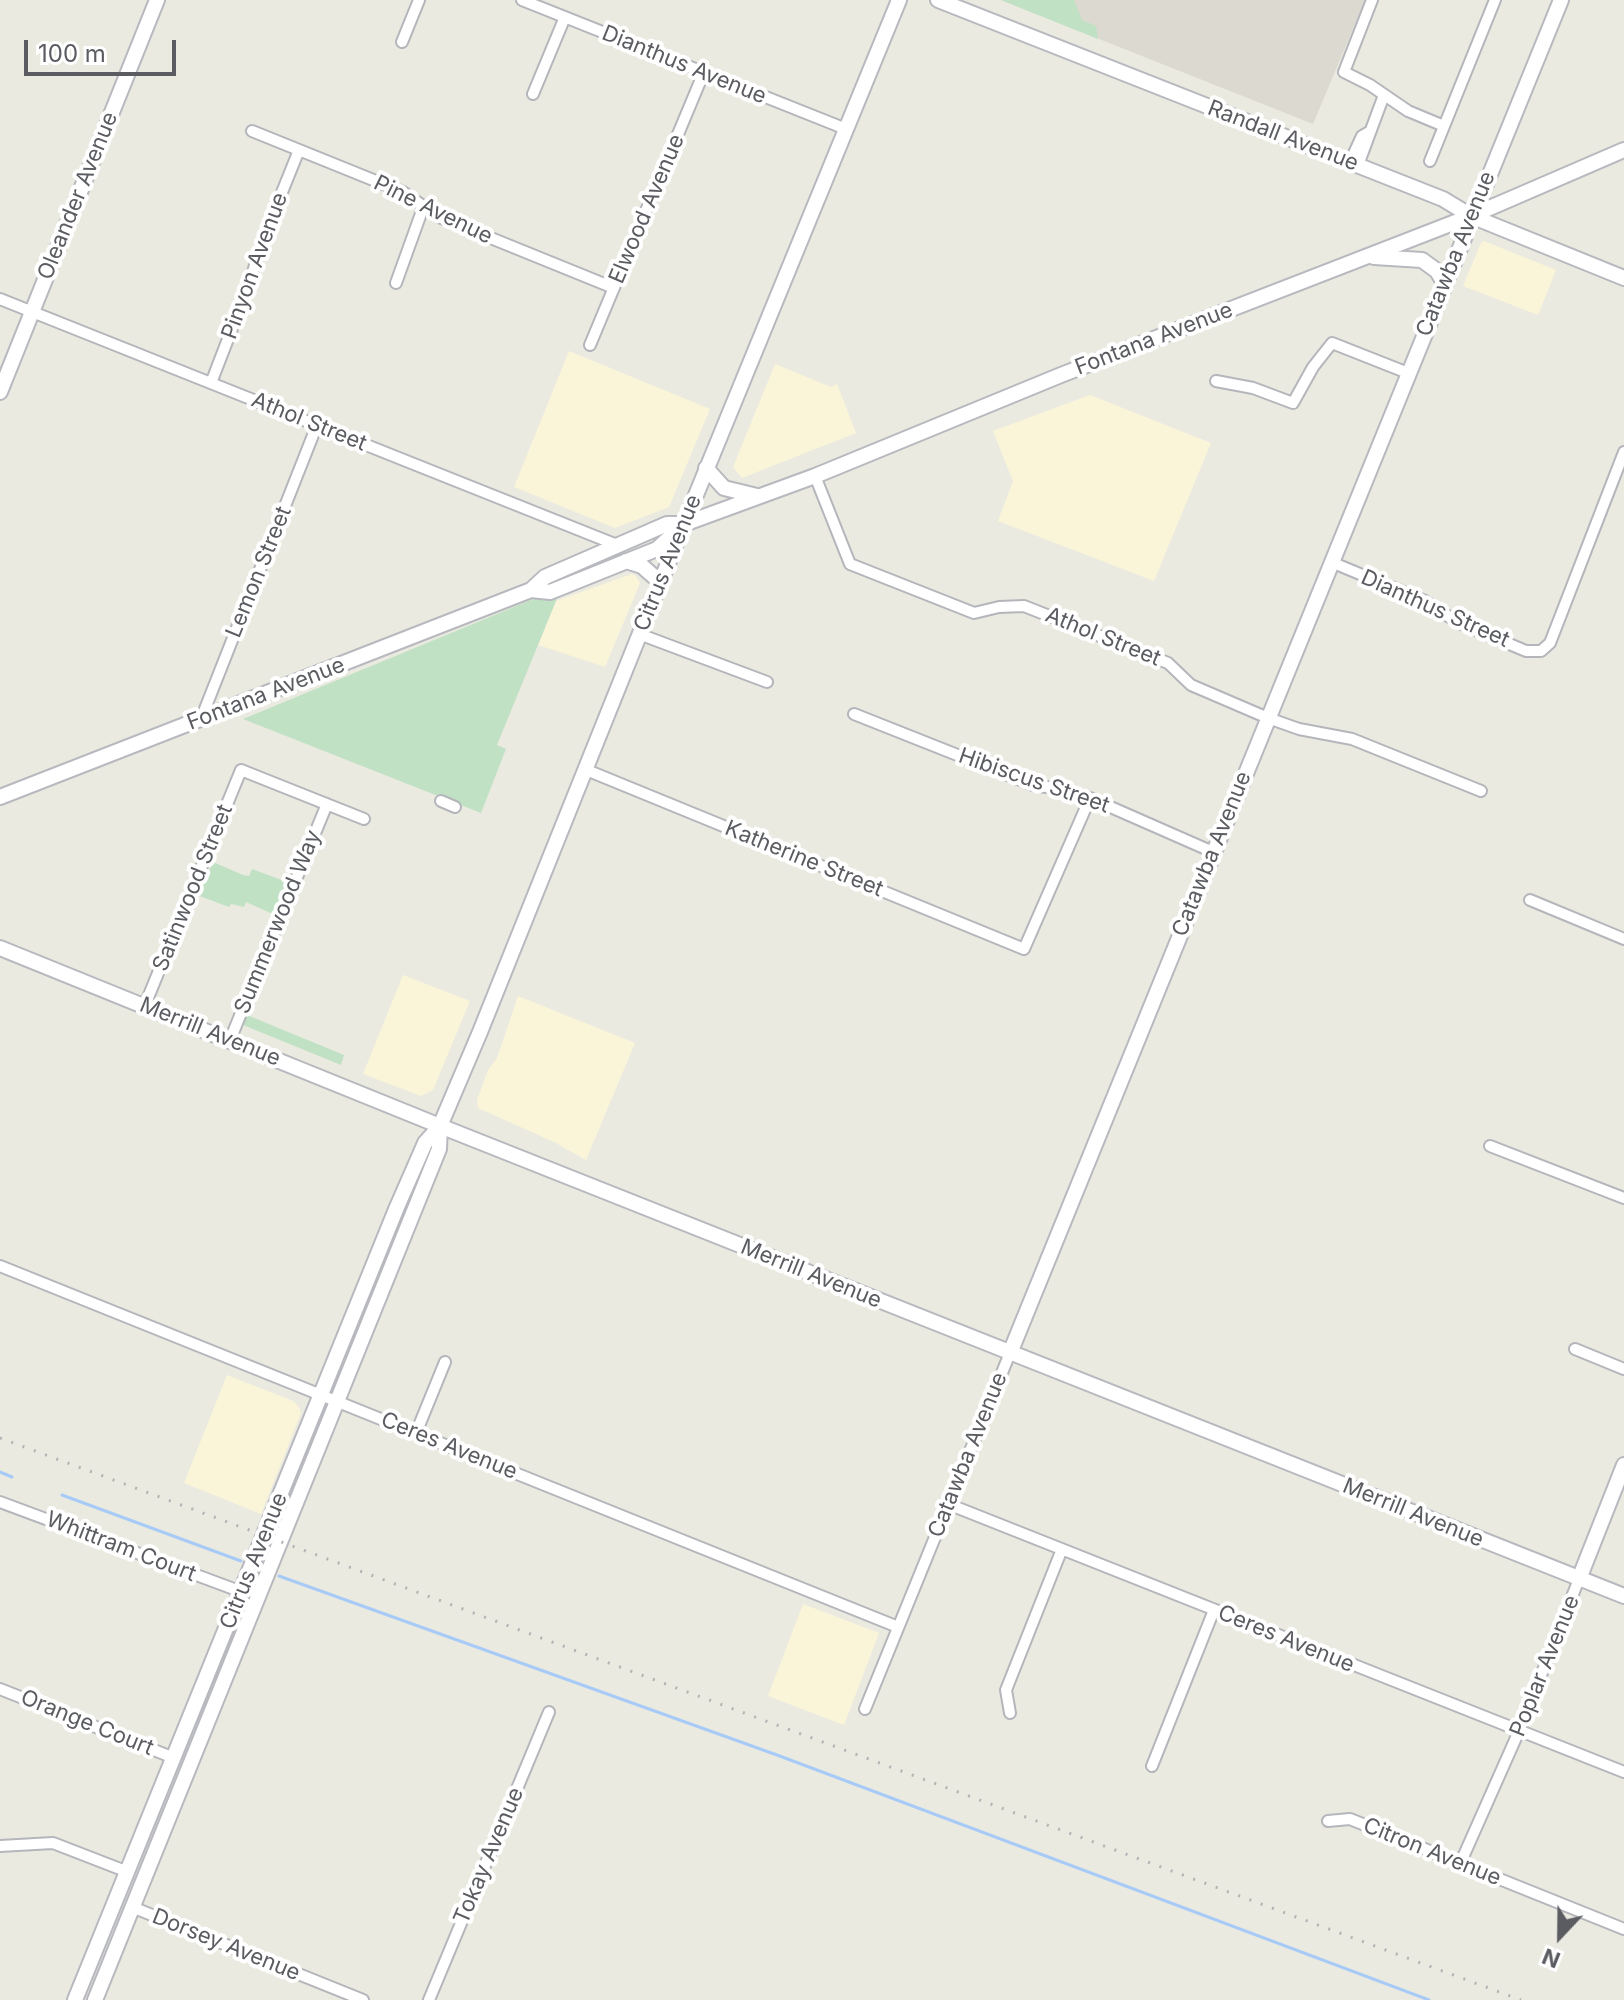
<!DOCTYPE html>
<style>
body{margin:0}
#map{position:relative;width:1624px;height:2000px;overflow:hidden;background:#ebeae1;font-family:Inter,sans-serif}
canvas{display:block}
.north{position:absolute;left:1520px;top:1896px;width:80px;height:80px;-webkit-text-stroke:6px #fff;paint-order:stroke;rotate:202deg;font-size:22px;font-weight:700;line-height:32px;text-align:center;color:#5a5c61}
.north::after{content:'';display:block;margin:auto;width:28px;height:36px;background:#5a5c61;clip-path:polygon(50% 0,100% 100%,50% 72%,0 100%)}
.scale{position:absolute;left:24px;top:40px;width:152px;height:36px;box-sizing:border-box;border:4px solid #5a5c61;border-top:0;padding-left:10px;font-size:24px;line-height:28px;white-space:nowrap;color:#5a5c61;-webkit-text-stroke:6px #fff;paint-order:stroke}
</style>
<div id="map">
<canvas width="1624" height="2000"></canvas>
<div class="north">N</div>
<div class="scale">100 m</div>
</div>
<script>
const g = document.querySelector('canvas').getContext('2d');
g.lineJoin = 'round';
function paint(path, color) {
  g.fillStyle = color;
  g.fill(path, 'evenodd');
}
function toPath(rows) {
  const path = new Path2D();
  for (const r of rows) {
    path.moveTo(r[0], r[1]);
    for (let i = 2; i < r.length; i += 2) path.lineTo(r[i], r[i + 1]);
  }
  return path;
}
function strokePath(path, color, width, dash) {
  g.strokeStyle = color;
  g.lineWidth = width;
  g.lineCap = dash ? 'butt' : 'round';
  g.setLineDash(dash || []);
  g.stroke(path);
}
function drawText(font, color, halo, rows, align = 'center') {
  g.font = font + ' Inter,sans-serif';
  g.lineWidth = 8;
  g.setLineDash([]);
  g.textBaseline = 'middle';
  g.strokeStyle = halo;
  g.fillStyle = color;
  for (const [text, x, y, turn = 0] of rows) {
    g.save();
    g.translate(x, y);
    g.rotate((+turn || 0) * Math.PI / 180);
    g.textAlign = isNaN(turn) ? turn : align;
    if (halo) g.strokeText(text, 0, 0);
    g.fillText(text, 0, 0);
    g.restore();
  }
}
paint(toPath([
 [1484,241,1556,270,1538,315,1463,286,1481,243],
 [569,351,710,409,669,507,615,528,514,487],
 [775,364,831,387,837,384,856,433,742,478,733,467],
 [1090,395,1211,443,1154,581,998,521,1013,481,993,431],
 [632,574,636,576,640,583,605,667,538,645,556,601],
 [403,975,470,1001,433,1090,421,1096,363,1074],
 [518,996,635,1043,586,1160,554,1142,478,1108,477,1100,488,1070,497,1058],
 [227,1375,293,1401,299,1407,301,1413,261,1514,184,1483],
 [803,1604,879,1633,844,1725,768,1696]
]), '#faf5d8');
paint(toPath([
 [1001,0,1365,0,1313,124]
]), '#dbd9d0');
paint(toPath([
 [1001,0,1074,0,1082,20,1096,26,1098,39],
 [543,595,558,596,497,745,506,749,481,813,243,719],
 [213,862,243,875,249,876,252,869,287,882,273,914,246,902,244,907,231,904,229,907,197,895],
 [247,1015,344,1055,341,1065,243,1025]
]), '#c0e1c3');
strokePath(toPath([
 [0,1472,12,1477],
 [62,1495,241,1561],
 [279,1576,777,1755,1429,2000]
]), '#a7cbf6', 3);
const street = toPath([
 [522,0,846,129],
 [1372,0,1344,72,1370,85,1408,111,1444,126],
 [402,42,419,0],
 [533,94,565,17],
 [252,131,403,192,439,217,614,288],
 [1430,161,1495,0],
 [1350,162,1362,136,1369,132],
 [1358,165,1384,95],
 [396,283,423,208],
 [0,299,617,545],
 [590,345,704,72],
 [1216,381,1253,388,1293,403,1313,367,1332,343,1408,373],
 [211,383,250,282,262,242,299,150],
 [815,476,850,564,974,613,999,607,1024,606,1168,663,1191,685,1268,718,1299,729,1352,739,1481,791],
 [1331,562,1425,601,1457,622,1526,651,1541,651,1550,643,1624,452],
 [639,634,767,682],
 [854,714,1033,785,1067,790,1090,798,1213,852],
 [201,719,317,425],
 [584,769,1024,949,1090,798],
 [441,801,455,807],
 [1530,900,1624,939],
 [145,1005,241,770,364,819],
 [230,1040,327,804],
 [1490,1146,1624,1198],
 [0,1266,898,1627],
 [1575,1349,1624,1369],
 [416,1433,445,1362],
 [0,1502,242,1592],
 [948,1504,1624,1772],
 [0,1689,174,1758],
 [865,1709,1010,1353],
 [1010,1713,1006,1690,1062,1549],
 [1152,1766,1214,1610],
 [1328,1821,1350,1819,1624,1929],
 [0,1846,53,1843,128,1872],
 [1460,1864,1519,1731,1579,1579],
 [132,1907,363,2000],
 [429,2000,549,1712]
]);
const secondary = toPath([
 [938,0,1443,199,1471,216,1624,278],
 [1374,257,1422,260,1437,271,1444,283],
 [0,392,157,0],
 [706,468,724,488,757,496],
 [626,561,642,566,660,582],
 [531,590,550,592,657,549,679,529],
 [0,797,531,590,545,577,667,524,684,524,815,476,1061,375,1471,216,1624,150],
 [0,948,440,1126,1624,1596],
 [1010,1353,1561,0],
 [1579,1579,1624,1465],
 [75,2000,397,1207,425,1143,440,1126,480,1032,671,556,899,0],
 [95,2000,439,1149,440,1126]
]);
strokePath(street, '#b4b6bb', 14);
strokePath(secondary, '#b7b9bf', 18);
strokePath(street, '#fff', 10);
strokePath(secondary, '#fff', 14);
strokePath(toPath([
 [0,1438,1521,2000]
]), '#b2b3b3', 3, [2, 10]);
drawText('22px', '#5a5c61', '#fff', [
 ["Dianthus Avenue",684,65,22],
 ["Randall Avenue",1283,136,21],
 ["Oleander Avenue",78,196,-68],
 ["Elwood Avenue",647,209,-67],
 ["Pine Avenue",433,210,26],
 ["Catawba Avenue",1456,254,-68],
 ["Pinyon Avenue",255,266,-70],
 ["Fontana Avenue",1154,339,-21],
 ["Athol Street",309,422,22],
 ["Citrus Avenue",668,563,-68],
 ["Lemon Street",259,572,-68],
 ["Dianthus Street",1435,609,24],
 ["Athol Street",1103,637,22],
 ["Fontana Avenue",266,694,-21],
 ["Hibiscus Street",1034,781,19],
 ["Catawba Avenue",1212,854,-68],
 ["Katherine Street",804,859,22],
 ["Satinwood Street",193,888,-68],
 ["Summerwood Way",278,922,-68],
 ["Merrill Avenue",210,1032,22],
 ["Merrill Avenue",811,1274,22],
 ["Ceres Avenue",449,1446,22],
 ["Catawba Avenue",968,1455,-68],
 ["Merrill Avenue",1413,1513,22],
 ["Whittram Court",121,1547,21],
 ["Citrus Avenue",254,1561,-68],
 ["Ceres Avenue",1286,1639,22],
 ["Poplar Avenue",1545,1666,-68],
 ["Orange Court",87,1723,22],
 ["Citron Avenue",1432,1852,22],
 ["Tokay Avenue",489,1856,-67],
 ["Dorsey Avenue",226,1945,22]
]);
</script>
